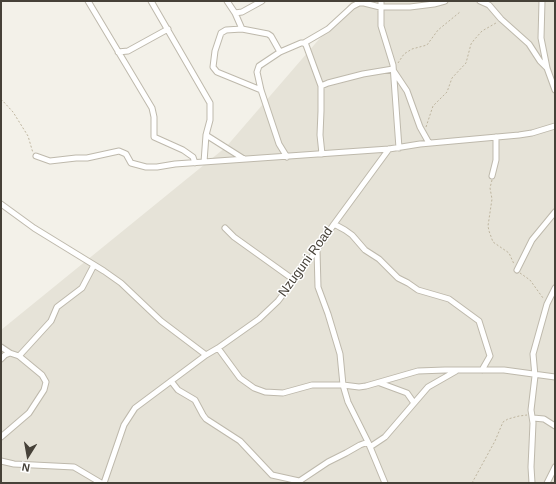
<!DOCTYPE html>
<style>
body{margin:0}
#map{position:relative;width:556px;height:484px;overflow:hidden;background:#f3f1e9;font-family:Helvetica,sans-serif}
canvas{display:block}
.frame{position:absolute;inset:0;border:2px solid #464138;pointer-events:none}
.north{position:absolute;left:8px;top:436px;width:40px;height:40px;-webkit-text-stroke:3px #fff;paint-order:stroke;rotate:191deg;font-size:11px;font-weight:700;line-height:16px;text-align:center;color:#464138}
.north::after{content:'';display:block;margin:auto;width:14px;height:18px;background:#464138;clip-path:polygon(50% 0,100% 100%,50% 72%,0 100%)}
</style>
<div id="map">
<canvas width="556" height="484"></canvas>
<div class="frame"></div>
<div class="north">N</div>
</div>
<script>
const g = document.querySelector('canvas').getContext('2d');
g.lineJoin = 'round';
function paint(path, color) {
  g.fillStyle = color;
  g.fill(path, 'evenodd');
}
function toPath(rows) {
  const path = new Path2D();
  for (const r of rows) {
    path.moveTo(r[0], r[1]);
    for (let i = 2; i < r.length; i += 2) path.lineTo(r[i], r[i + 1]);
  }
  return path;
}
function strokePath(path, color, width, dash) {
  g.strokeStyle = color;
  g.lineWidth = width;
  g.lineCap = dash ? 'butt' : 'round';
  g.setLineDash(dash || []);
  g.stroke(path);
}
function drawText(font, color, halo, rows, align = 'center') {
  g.font = font + ' Helvetica,sans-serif';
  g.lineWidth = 3;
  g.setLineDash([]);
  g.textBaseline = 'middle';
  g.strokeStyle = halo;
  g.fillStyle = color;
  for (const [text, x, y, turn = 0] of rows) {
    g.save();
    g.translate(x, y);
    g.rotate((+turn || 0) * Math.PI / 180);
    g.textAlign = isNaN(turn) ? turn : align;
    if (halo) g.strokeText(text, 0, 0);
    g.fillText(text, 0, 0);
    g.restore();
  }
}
paint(toPath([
 [352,1,555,1,555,483,1,483,1,330,226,147]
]), '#e6e3d8');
const street = toPath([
 [88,1,152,108,154,117,154,137,183,150,193,157,195,163],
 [151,1,210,103,210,120,206,135,244,159],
 [227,1,235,13,242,12,262,1],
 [381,1,381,26,393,65,399,148],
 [480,1,489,5,501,19,529,44,540,61,547,68],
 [542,1,541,38,547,68,555,90],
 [235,13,242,29,268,34,271,36,280,52],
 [242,29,226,30,221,33,215,51,213,67,217,72,261,90],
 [304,43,328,29,353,6,359,3,364,3,380,7,410,7,434,4,445,1],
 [118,52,128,51,168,29],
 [393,70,407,91,420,127,429,143],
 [322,154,320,135,321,111,321,86,328,83,363,74,393,69],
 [36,156,50,161,76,158,87,158,119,151,126,154,131,163,146,167,157,167,175,164,389,149,420,144,519,135,532,133,555,126],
 [287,157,279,144,261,90,257,72,259,66,280,52,301,43,304,43,306,45,321,86],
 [204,162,206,135],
 [492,176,496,160,496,137],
 [1,204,34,228,104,271,121,283,161,321,206,355],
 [334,224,345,230,352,235,365,250,379,259,398,278,408,283,418,290,449,299,479,321,490,356,482,370],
 [225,228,234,237,294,280],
 [317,250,318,287,328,314,340,354,343,385,348,402,368,442,385,483],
 [517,270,532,240,555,212],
 [1,347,10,353],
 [218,348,240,378,254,388,265,392,283,393,312,385,343,385,359,387,366,386,418,371,445,370,504,370,555,377],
 [19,356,51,321,57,307,82,288,94,265],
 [1,359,5,355,10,353,19,356,42,375,46,382,44,390,29,413,1,437],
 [171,381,178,390,195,400,203,415,206,419,240,441,272,475,299,481],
 [380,383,407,393,414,403],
 [533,418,544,419,555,426],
 [370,447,385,437,428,387,456,371],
 [1,461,14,464,74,467,101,483],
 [298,482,328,462,346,453,360,445,368,442],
 [104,483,124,425,135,408,206,355,218,348,259,319,278,301,313,255,334,224,389,149],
 [532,483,531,467,533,423,531,410,535,376,533,354,547,304,555,288],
 [547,483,555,467]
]);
strokePath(street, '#beb9ac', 7);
strokePath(toPath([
 [398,63,404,54,412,49,427,45,438,30,460,12],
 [1,99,13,112,28,136,33,153],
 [426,127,433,106,447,92,452,78,466,63,471,44,474,40,482,31,496,23],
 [492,180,490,188,492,199,488,226,489,231,493,242,509,253,514,264],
 [520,273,530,280,543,298],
 [472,483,495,441,503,422,508,419,519,416,527,415]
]), '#beb59f', 1, [2, 2]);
strokePath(street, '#fff', 5);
drawText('13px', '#464138', '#fff', [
 ["Nzuguni Road",306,262,-54]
]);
</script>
